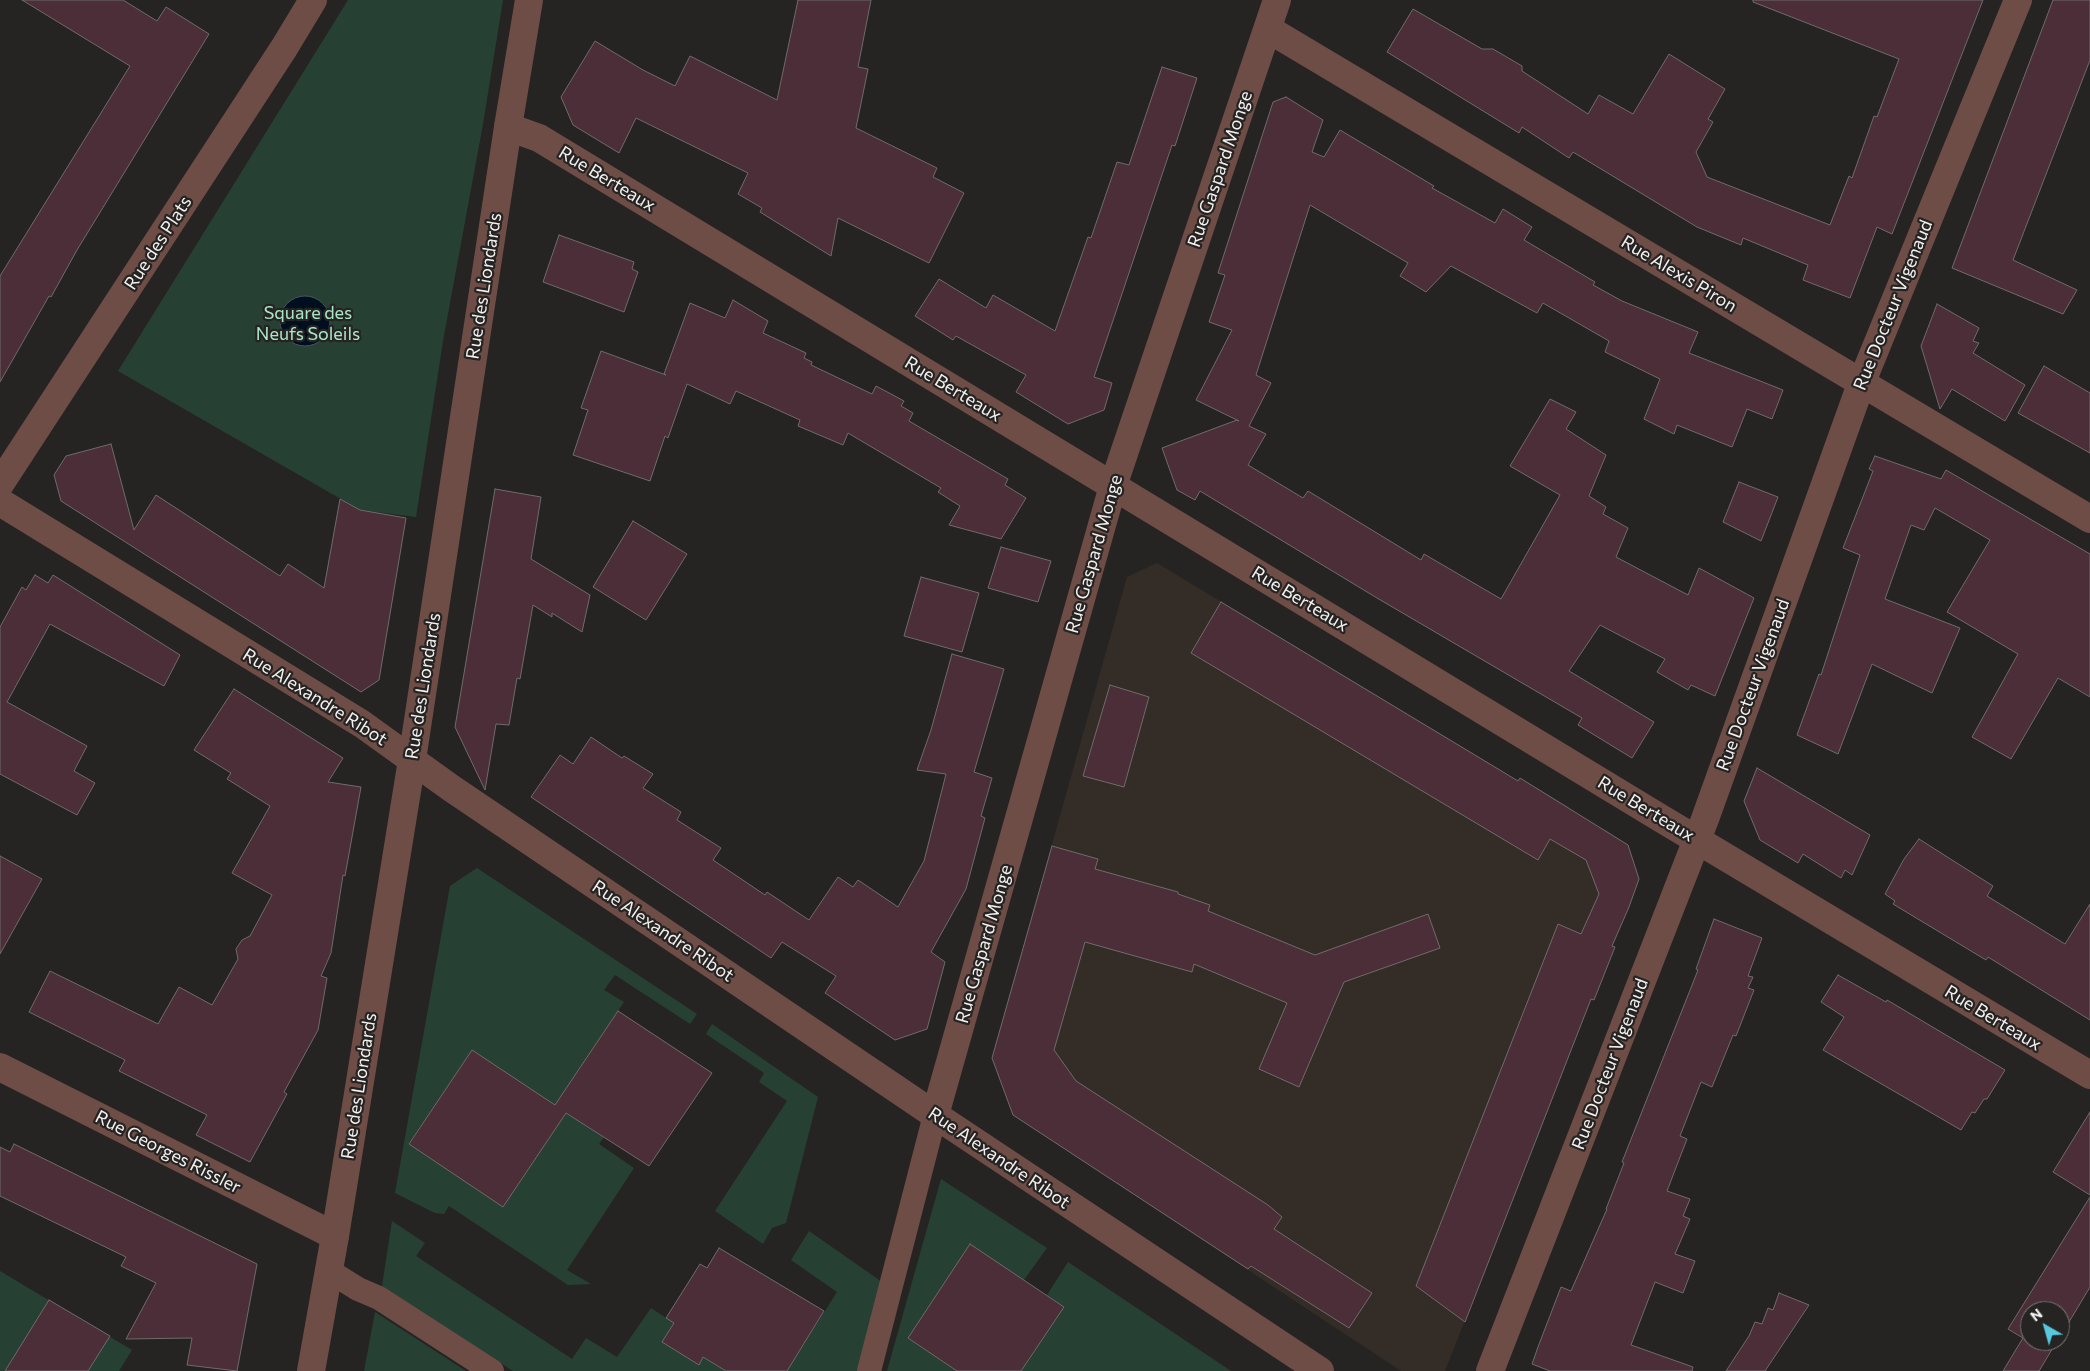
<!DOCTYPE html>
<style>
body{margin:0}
#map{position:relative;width:2090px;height:1371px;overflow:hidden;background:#262422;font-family:Commissioner,sans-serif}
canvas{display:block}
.north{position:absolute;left:2020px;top:1301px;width:50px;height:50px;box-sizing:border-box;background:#262422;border:1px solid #787674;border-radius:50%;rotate:322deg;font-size:14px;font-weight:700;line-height:20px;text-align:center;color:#f3f1f0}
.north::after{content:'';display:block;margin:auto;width:18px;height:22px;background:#56c9e1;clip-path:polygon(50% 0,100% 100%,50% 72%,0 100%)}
</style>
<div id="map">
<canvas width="2090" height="1371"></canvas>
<div class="north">N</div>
</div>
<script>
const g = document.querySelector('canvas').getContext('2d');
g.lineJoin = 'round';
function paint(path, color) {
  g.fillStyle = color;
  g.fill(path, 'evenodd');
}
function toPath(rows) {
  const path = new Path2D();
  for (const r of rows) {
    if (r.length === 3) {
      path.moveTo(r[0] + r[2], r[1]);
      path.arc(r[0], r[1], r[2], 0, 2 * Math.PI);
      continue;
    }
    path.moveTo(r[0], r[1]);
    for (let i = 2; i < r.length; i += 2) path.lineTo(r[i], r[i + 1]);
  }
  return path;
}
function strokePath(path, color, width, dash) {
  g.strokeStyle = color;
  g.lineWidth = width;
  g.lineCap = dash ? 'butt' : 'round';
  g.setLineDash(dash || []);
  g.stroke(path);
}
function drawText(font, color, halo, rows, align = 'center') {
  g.font = font + ' Commissioner,sans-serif';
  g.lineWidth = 4.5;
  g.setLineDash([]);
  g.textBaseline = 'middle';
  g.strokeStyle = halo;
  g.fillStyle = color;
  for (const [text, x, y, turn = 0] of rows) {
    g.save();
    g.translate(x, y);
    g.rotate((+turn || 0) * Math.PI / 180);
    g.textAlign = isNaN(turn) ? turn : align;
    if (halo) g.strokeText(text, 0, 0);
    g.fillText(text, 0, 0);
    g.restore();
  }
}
paint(toPath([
 [1157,563,1518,781,1520,778,1569,807,1568,810,1603,831,1604,829,1628,845,1639,879,1629,907,1612,945,1615,947,1594,1000,1591,1000,1445,1371,1401,1371,1013,1115,992,1058,1127,577]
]), '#342c27');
paint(toPath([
 [348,0,503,0,483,124,443,341,416,517,360,510,118,371],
 [477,868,697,1014,690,1024,615,975,604,990,624,1002,555,1105,472,1050,409,1143,503,1207,566,1113,604,1137,599,1144,634,1168,567,1270,591,1284,568,1285,449,1206,444,1214,435,1213,395,1193,450,886],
 [712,1024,818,1097,786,1223,772,1228,763,1244,715,1211,787,1101,759,1082,764,1073,706,1034],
 [941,1179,1047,1248,1024,1280,970,1245,908,1338,957,1371,887,1371],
 [392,1221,425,1243,416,1256,572,1359,586,1338,617,1357,651,1308,674,1323,662,1342,699,1365,703,1357,726,1371,513,1371,382,1286],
 [809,1231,882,1282,858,1371,787,1371,837,1292,791,1260],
 [1068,1262,1231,1371,1021,1371,1064,1307,1047,1295],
 [0,1271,132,1350,119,1371,0,1371],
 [375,1312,466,1371,364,1371]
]), '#264134');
const water = toPath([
 [305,321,25]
]);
paint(water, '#000f1f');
strokePath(water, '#49535e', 1);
const building = toPath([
 [22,0,123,0,157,21,166,7,209,34,77,250,51,297,49,296,0,382,0,276,130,66,22,0],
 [798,0,871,0,858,67,868,69,856,128,937,168,933,177,964,193,929,263,838,218,831,256,760,212,762,208,738,194,748,173,636,118,619,153,573,125,561,97,595,41,643,70,675,86,690,56,777,100,798,0],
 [1753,0,1983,0,1892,234,1877,227,1850,298,1803,280,1808,265,1743,238,1741,245,1697,227,1573,152,1569,158,1522,127,1519,133,1387,52,1413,9,1482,49,1493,49,1522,66,1522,71,1588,114,1599,95,1633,114,1669,54,1725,89,1708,119,1713,122,1696,152,1707,177,1830,225,1849,176,1852,178,1874,116,1877,117,1899,59,1753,2,1753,0],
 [2053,0,2090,0,2090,60,2013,260,2077,290,2063,314,1952,268,2053,0],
 [1162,67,1197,78,1175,146,1172,145,1094,377,1112,383,1104,410,1068,424,1016,392,1026,375,956,336,953,340,915,316,939,279,986,308,993,295,1055,331,1088,237,1091,238,1117,162,1129,165,1162,67],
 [1286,97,1323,120,1312,152,1324,157,1340,130,1434,186,1432,188,1495,223,1503,209,1532,227,1524,240,1595,282,1593,285,1622,301,1698,332,1689,353,1783,390,1772,419,1747,409,1732,447,1677,425,1674,434,1644,419,1660,379,1605,352,1609,341,1543,303,1537,313,1451,266,1426,292,1400,276,1408,263,1310,205,1256,375,1271,383,1249,426,1266,434,1248,465,1303,498,1308,491,1421,560,1424,554,1501,599,1560,495,1510,466,1550,399,1576,412,1566,429,1606,455,1589,496,1606,507,1603,514,1628,528,1616,557,1688,595,1699,568,1754,598,1715,696,1691,685,1688,690,1657,672,1665,659,1600,625,1569,671,1654,722,1632,758,1578,725,1582,718,1377,598,1200,491,1195,500,1177,490,1162,448,1237,420,1239,421,1196,400,1232,330,1209,322,1225,275,1218,273,1273,102,1286,97],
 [559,235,634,262,632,269,638,272,624,312,543,282,559,235],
 [733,300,768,321,763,333,806,353,804,358,812,362,811,365,872,394,876,386,891,394,904,401,901,406,913,413,909,421,1008,479,1005,485,1026,498,1001,539,949,525,960,506,938,492,941,488,848,433,843,445,798,426,800,420,736,391,730,404,687,384,668,438,665,436,650,481,573,455,588,410,581,408,601,351,666,375,664,374,690,303,725,318,733,300],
 [1937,304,1979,328,1973,341,1979,343,1973,353,2025,385,2005,421,1952,389,1940,409,1921,346,1937,304],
 [2044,366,2090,393,2090,453,2018,413,2044,366],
 [111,444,134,530,156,495,280,576,288,564,324,588,340,499,360,510,406,518,379,680,361,692,61,501,54,475,66,456,111,444],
 [1875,456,1941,479,1946,470,2090,554,2090,697,2058,678,2011,759,1972,737,2018,654,1947,612,1990,540,1935,508,1924,530,1911,525,1885,599,1960,628,1932,693,1872,664,1838,754,1797,735,1819,674,1821,675,1860,555,1843,548,1873,471,1869,469,1875,456],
 [1739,482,1778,497,1761,541,1723,522,1739,482],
 [495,489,541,497,531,559,590,595,582,632,552,613,552,617,533,605,520,679,517,678,509,725,496,724,485,790,455,727,495,489],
 [633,521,687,554,646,620,593,587,633,521],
 [1001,547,1051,561,1038,602,988,588,1001,547],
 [35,575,48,583,53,575,180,655,164,686,50,624,7,702,87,746,74,771,95,783,77,815,0,774,0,627,22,587,26,590,35,575],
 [921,577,979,593,962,652,904,636,921,577],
 [1221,602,1518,781,1520,778,1628,845,1639,879,1629,907,1612,946,1615,947,1594,1000,1591,999,1465,1322,1416,1286,1558,924,1581,934,1599,894,1586,860,1550,839,1538,860,1191,653,1221,602],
 [952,654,1004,669,974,772,992,778,981,816,985,818,966,889,931,952,945,962,927,1029,895,1040,825,993,836,976,782,942,771,958,531,797,560,755,573,764,591,737,622,758,624,756,653,774,643,788,681,812,677,820,721,848,713,860,765,895,767,892,809,920,838,877,853,887,858,880,898,907,924,861,946,774,917,770,931,730,952,654],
 [1110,685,1149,697,1124,787,1083,776,1110,685],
 [234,689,343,758,328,782,361,787,345,876,343,875,331,953,321,976,327,978,318,1030,284,1092,287,1094,250,1162,196,1135,207,1115,119,1071,125,1060,29,1012,50,971,158,1024,179,987,212,1005,238,959,236,949,242,940,250,936,272,895,232,873,270,806,227,779,231,773,194,750,234,689],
 [1757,768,1870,835,1852,875,1845,870,1841,878,1803,854,1798,863,1760,840,1744,801,1757,768],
 [1919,839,1993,886,1987,896,2065,944,2090,904,2090,1020,1988,957,1986,960,1893,904,1895,901,1885,894,1904,859,1919,839],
 [1052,846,1098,859,1095,869,1178,892,1178,894,1210,905,1208,911,1315,955,1428,914,1440,948,1344,982,1299,1087,1259,1069,1287,1003,1194,964,1192,972,1085,942,1054,1050,1076,1081,1268,1205,1282,1217,1274,1229,1372,1293,1349,1328,1251,1266,1248,1269,1013,1115,992,1058,1052,846],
 [0,856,42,879,0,954,0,856],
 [1714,919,1762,938,1748,976,1753,977,1748,988,1754,990,1736,1036,1733,1035,1712,1087,1701,1082,1680,1136,1687,1139,1667,1191,1690,1199,1683,1216,1690,1219,1675,1254,1695,1261,1683,1293,1655,1282,1631,1345,1693,1367,1692,1371,1550,1371,1532,1364,1538,1347,1561,1287,1571,1291,1607,1209,1606,1209,1624,1163,1622,1162,1698,970,1696,969,1714,919],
 [1838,975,1886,1002,1887,1000,2005,1070,1987,1099,1984,1099,1975,1113,1972,1112,1961,1130,1823,1050,1844,1017,1821,1002,1838,975],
 [618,1011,712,1073,649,1166,566,1113,503,1207,409,1144,472,1050,555,1105,618,1011],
 [2090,1112,2090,1195,2053,1172,2090,1112],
 [14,1144,257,1264,237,1371,187,1365,192,1338,126,1339,156,1283,121,1266,126,1257,0,1196,0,1147,10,1152,14,1144],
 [2090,1197,2090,1287,2060,1337,2060,1311,2030,1311,2030,1341,2057,1341,2039,1371,2003,1371,2023,1338,2008,1329,2090,1197],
 [970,1244,1064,1307,1021,1371,957,1371,908,1338,970,1244],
 [719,1248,824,1311,787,1371,726,1371,703,1357,699,1365,662,1342,674,1323,666,1318,700,1264,707,1268,719,1248],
 [1779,1293,1809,1305,1765,1371,1726,1371,1749,1336,1755,1322,1762,1324,1768,1308,1773,1310,1779,1293],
 [49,1300,110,1336,88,1371,5,1371,49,1300]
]);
paint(building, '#4b2e37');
strokePath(building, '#6f6b6c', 1);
strokePath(toPath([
 [329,1271,358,1289,379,1298,492,1371],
 [869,1371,935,1115]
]), '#6f4d47', 24);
strokePath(toPath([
 [1268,29,2090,519],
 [508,127,539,138,1662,819,2090,1075],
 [0,484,284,48,313,0],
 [0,502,362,724,451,788,935,1115,1320,1371],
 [0,1067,335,1236],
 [935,1115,1113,486,1277,0],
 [1490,1371,1705,819,1861,384,2018,0]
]), '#6f4d47', 28);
strokePath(toPath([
 [311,1371,335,1236,412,760,508,127,529,0]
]), '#6f4d47', 28);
drawText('18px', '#f3f1f0', '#262422', [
 ["Rue Gaspard Monge",1220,169,-71],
 ["Rue Berteaux",607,179,31],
 ["Rue des Plats",158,243,-57],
 ["Rue Alexis Piron",1679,274,31],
 ["Rue des Liondards",484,286,-81],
 ["Rue Docteur Vigenaud",1893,305,-68],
 ["Rue Berteaux",953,389,31],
 ["Rue Gaspard Monge",1094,554,-74],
 ["Rue Berteaux",1300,599,31],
 ["Rue Docteur Vigenaud",1753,685,-70],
 ["Rue des Liondards",423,686,-81],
 ["Rue Alexandre Ribot",315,697,32],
 ["Rue Berteaux",1646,809,31],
 ["Rue Alexandre Ribot",663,931,34],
 ["Rue Gaspard Monge",984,944,-74],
 ["Rue Berteaux",1993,1018,31],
 ["Rue Docteur Vigenaud",1610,1064,-69],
 ["Rue des Liondards",359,1086,-81],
 ["Rue Georges Rissler",168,1152,27],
 ["Rue Alexandre Ribot",999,1158,34]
]);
drawText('18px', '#aae7c8', '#262422', [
 ["Square des",308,313],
 ["Neufs Soleils",308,334]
]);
</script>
